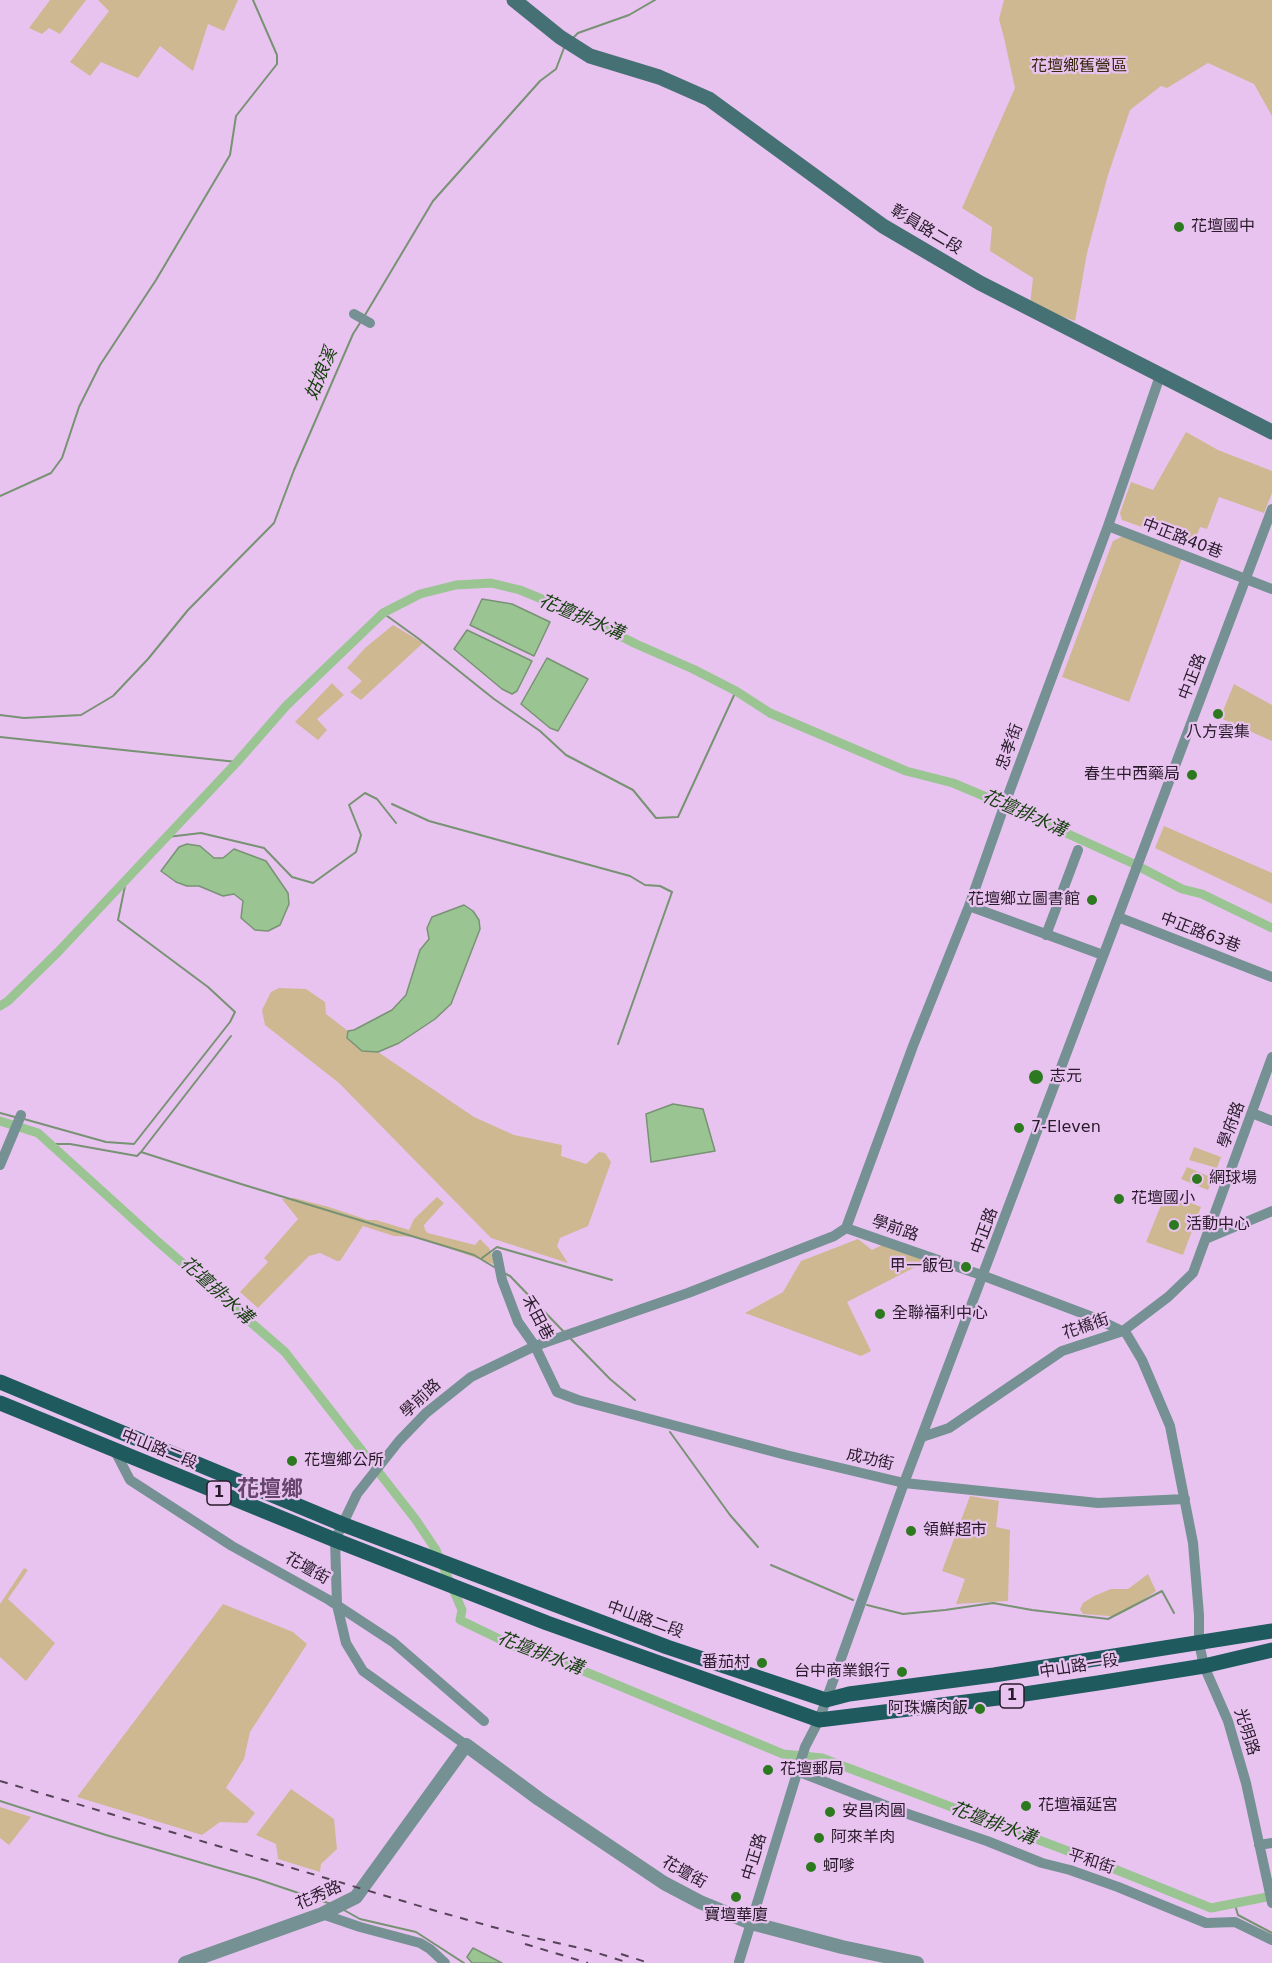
<!DOCTYPE html>
<meta charset="utf-8">
<style>
body{margin:0}
canvas{display:block;background:#e8c3ef}
</style>
<canvas width="1272" height="1963"></canvas>
<script>
const g = document.querySelector('canvas').getContext('2d');
g.lineJoin = 'round';
function paint(path, color) {
  g.fillStyle = color;
  g.fill(path, 'evenodd');
}
function toPath(rows) {
  const path = new Path2D();
  for (const r of rows) {
    path.moveTo(r[0], r[1]);
    for (let i = 2; i < r.length; i += 2) path.lineTo(r[i], r[i + 1]);
  }
  return path;
}
function strokePath(path, color, width, dash) {
  g.strokeStyle = color;
  g.lineWidth = width;
  g.lineCap = dash ? 'butt' : 'round';
  g.setLineDash(dash || []);
  g.stroke(path);
}
function drawText(font, color, halo, rows, align = 'center') {
  g.font = font + ' "DejaVu Sans","Noto Sans TC",sans-serif';
  g.lineWidth = 4.5;
  g.setLineDash([]);
  g.textBaseline = 'middle';
  g.strokeStyle = halo;
  g.fillStyle = color;
  for (const [text, x, y, turn = 0] of rows) {
    g.save();
    g.translate(x, y);
    g.rotate((+turn || 0) * Math.PI / 180);
    g.textAlign = isNaN(turn) ? turn : align;
    if (halo) g.strokeText(text, 0, 0);
    g.fillText(text, 0, 0);
    g.restore();
  }
}
paint(toPath([
 [50,0,86,0,60,34,49,28,42,34,29,28],
 [98,0,238,0,224,31,208,24,193,71,160,46,138,78,101,62,90,76,70,62,109,11],
 [1004,0,1272,0,1272,116,1254,84,1208,63,1167,88,1161,86,1130,110,1108,175,1087,253,1075,321,1030,305,1033,278,990,251,992,227,962,208,1015,88,1004,38,999,19],
 [1186,432,1218,450,1272,471,1272,493,1264,513,1219,497,1207,529,1200,527,1193,545,1122,520,1120,513,1131,482,1153,490],
 [1125,535,1182,558,1129,702,1062,677,1113,541],
 [393,625,423,643,361,700,350,692,362,681,347,668,365,648],
 [332,683,344,695,317,719,327,730,318,740,295,722],
 [1234,684,1272,705,1272,741,1220,718],
 [1164,826,1272,873,1272,904,1155,848],
 [279,988,306,989,325,1002,326,1014,348,1031,347,1038,362,1051,378,1052,474,1117,514,1135,562,1145,561,1156,586,1164,599,1152,605,1153,611,1162,588,1226,560,1238,557,1246,568,1263,491,1238,339,1083,265,1025,262,1010,271,992],
 [1194,1147,1221,1157,1217,1168,1189,1160],
 [1187,1167,1213,1178,1208,1190,1181,1179],
 [1166,1193,1201,1207,1183,1255,1146,1242],
 [437,1197,444,1203,424,1225,425,1230,428,1233,475,1245,480,1239,489,1248,496,1265,418,1237,394,1236,363,1226,340,1261,337,1261,320,1253,309,1256,258,1308,240,1292,268,1262,264,1258,298,1219,282,1199,294,1198,329,1207,368,1220,376,1220,409,1230,414,1219],
 [858,1239,872,1250,884,1244,929,1260,847,1302,871,1351,861,1356,745,1313,783,1292,801,1261],
 [970,1496,999,1501,996,1527,1010,1530,1008,1601,956,1604,965,1579,942,1571],
 [24,1568,28,1570,8,1599,55,1643,26,1681,0,1657,0,1604],
 [1148,1574,1156,1591,1130,1609,1116,1616,1109,1616,1083,1614,1080,1609,1083,1603,1094,1596,1111,1589,1128,1589],
 [223,1604,293,1632,307,1644,250,1732,244,1759,226,1788,255,1813,247,1823,220,1822,202,1835,77,1797],
 [291,1789,334,1819,337,1849,321,1864,320,1872,278,1859,276,1844,256,1835],
 [0,1807,31,1817,9,1845,0,1838]
]), '#ceb892');
const water = toPath([
 [482,599,512,604,550,622,534,656,470,625,482,599],
 [467,630,532,661,517,691,512,694,502,689,454,649,467,630],
 [547,658,588,679,558,731,550,728,521,704,547,658],
 [187,844,200,846,214,858,223,858,234,849,266,861,288,893,289,904,280,925,268,931,255,930,241,918,243,901,234,894,223,896,199,886,187,886,176,882,161,871,179,847,187,844],
 [464,905,473,911,479,920,480,929,451,1004,435,1019,399,1043,378,1052,362,1051,347,1038,348,1031,354,1030,392,1010,406,995,420,950,429,939,427,928,432,917,464,905],
 [673,1104,703,1109,715,1151,651,1162,646,1114,673,1104],
 [473,1948,502,1963,472,1963,467,1957,473,1948]
]);
paint(water, '#9ac593');
strokePath(water, '#789274', 1.5);
strokePath(toPath([
 [574,37,578,33,629,15,655,0],
 [365,315,433,201,540,81,556,69,564,48],
 [0,496,51,473,62,458,79,407,100,365,156,280,230,155,236,116,277,64,277,55,253,0],
 [383,613,419,639,494,699,540,731,566,755,633,790,656,818,678,817,736,691],
 [0,715,24,718,81,715,113,696,148,659,188,610,274,523,294,470,353,334,360,323],
 [0,737,237,762],
 [392,804,429,821,630,876,645,885,660,886,672,892,618,1044],
 [167,837,201,833,264,848,292,877,313,883,356,852,361,835,349,805,365,793,377,799,396,823],
 [0,1113,15,1117],
 [24,1119,106,1142,134,1144,230,1022,235,1012,208,987,118,920,126,881],
 [50,1144,70,1144,137,1156,141,1152,241,1184,474,1255,494,1267],
 [141,1152,231,1036],
 [482,1258,497,1247,612,1280],
 [504,1273,510,1276,564,1332],
 [570,1338,610,1379,635,1400],
 [670,1432,730,1515,758,1547],
 [771,1565,853,1600],
 [867,1605,903,1614,945,1610,993,1603,1032,1610,1108,1619,1162,1591,1174,1613],
 [0,1801,106,1835,257,1879,331,1904],
 [1235,1905,1238,1915,1272,1933],
 [342,1909,360,1919,416,1932,464,1963]
]), '#789274', 2);
strokePath(toPath([
 [0,1006,8,1001,58,952,237,762,286,706,383,613,420,594,456,585,491,583,520,590,571,611,636,644,693,669,736,691,770,713,906,771,953,783,998,802,1132,863,1182,889,1202,894,1272,928],
 [0,1121,38,1133,156,1240,285,1352,416,1520,436,1550,462,1610,460,1620,520,1649,562,1662,783,1754,822,1758,1097,1862,1211,1908,1272,1896]
]), '#9ac593', 9);
strokePath(toPath([
 [354,314,370,323],
 [1108,526,1272,589],
 [969,906,1103,955],
 [1118,917,1272,977],
 [1046,935,1078,850],
 [1252,1113,1272,1121],
 [0,1165,21,1115],
 [846,1228,913,1046,969,906,1007,798,1108,526,1160,376],
 [1208,1238,1272,1211],
 [497,1255,502,1280,518,1322,535,1346,557,1392,578,1400,786,1455,904,1483,1098,1503,1185,1499],
 [922,1437,949,1428,1062,1351,1123,1331,1168,1297,1193,1273,1272,1057],
 [115,1451,130,1480,232,1546,329,1600,393,1642,484,1721],
 [466,1745,363,1671,346,1643,337,1605,335,1540,357,1494,399,1441,426,1413,471,1377,535,1346,688,1293,834,1236,846,1228,984,1276,1095,1318,1126,1333,1142,1360,1170,1426,1193,1543,1199,1615,1199,1643,1204,1666,1228,1721,1246,1783,1272,1903],
 [797,1771,905,1813,987,1841,1042,1863,1070,1870,1118,1887,1206,1923,1235,1922,1272,1940],
 [1259,1845,1272,1843],
 [322,1914,360,1927,420,1943,430,1949,445,1963],
 [739,1962,805,1747,819,1720,904,1483,1272,509]
]), '#759193', 10);
strokePath(toPath([
 [185,1963,322,1914,356,1897,466,1745,539,1799,664,1883,700,1902,751,1923,842,1947,917,1963]
]), '#759193', 14);
strokePath(toPath([
 [514,0,560,37,590,56,659,77,709,99,883,226,980,283,1272,432]
]), '#467174', 15);
strokePath(toPath([
 [0,1382,342,1524,667,1647,826,1700,849,1694,994,1675,1272,1631],
 [0,1403,335,1540,547,1623,819,1720,998,1698,1098,1683,1204,1666,1272,1650]
]), '#1f5a5e', 15);
strokePath(toPath([
 [0,1781,443,1913,518,1934,588,1950,629,1963],
 [525,1944,588,1963],
 [621,1954,649,1963]
]), '#564359', 2, [8, 8]);
for (const [x, y, r, color] of [
 [1179,227,6,"#2d7920"],
 [1218,714,6,"#2d7920"],
 [1192,775,6,"#2d7920"],
 [1092,900,6,"#2d7920"],
 [1036,1077,8,"#2d7920"],
 [1019,1128,6,"#2d7920"],
 [1197,1179,6,"#2d7920"],
 [1119,1199,6,"#2d7920"],
 [1174,1225,6,"#2d7920"],
 [966,1267,6,"#2d7920"],
 [880,1314,6,"#2d7920"],
 [292,1461,6,"#2d7920"],
 [911,1531,6,"#2d7920"],
 [762,1663,6,"#2d7920"],
 [902,1672,6,"#2d7920"],
 [980,1709,6,"#2d7920"],
 [768,1770,6,"#2d7920"],
 [1026,1806,6,"#2d7920"],
 [830,1812,6,"#2d7920"],
 [819,1838,6,"#2d7920"],
 [811,1867,6,"#2d7920"],
 [736,1897,6,"#2d7920"]
]) {
  const dot = new Path2D();
  dot.arc(x, y, r, 0, 2 * Math.PI);
  g.fillStyle = color;
  g.fill(dot);
  strokePath(dot, '#e8c3ef', 2);
}
for (const [x, y, w] of [
 [219,1493,24],
 [1012,1696,24]
]) {
  const box = new Path2D();
  box.roundRect(x - w / 2, y - 12, w, 24, 4.5);
  g.fillStyle = '#e8c3ef';
  g.fill(box);
  strokePath(box, '#291b2b', 1.5);
}
drawText('bold 15px', '#291b2b', null, [
 ["1",219,1493],
 ["1",1012,1696]
]);
drawText('16px', '#37280e', '#e8c3ef', [
 ["花壇鄉舊營區",1079,67]
]);
drawText('16px', '#291b2b', '#e8c3ef', [
 ["花壇國中",1191,227],
 ["八方雲集",1218,733,"center"],
 ["春生中西藥局",1180,775,"right"],
 ["花壇鄉立圖書館",1080,900,"right"],
 ["志元",1050,1077],
 ["7-Eleven",1031,1128],
 ["網球場",1209,1179],
 ["花壇國小",1131,1199],
 ["活動中心",1186,1225],
 ["甲一飯包",954,1267,"right"],
 ["全聯福利中心",892,1314],
 ["花壇鄉公所",304,1461],
 ["領鮮超市",923,1531],
 ["番茄村",750,1663,"right"],
 ["台中商業銀行",890,1672,"right"],
 ["阿珠爌肉飯",968,1709,"right"],
 ["花壇郵局",780,1770],
 ["花壇福延宮",1038,1806],
 ["安昌肉圓",842,1812],
 ["阿來羊肉",831,1838],
 ["蚵嗲",823,1867],
 ["寶壇華廈",736,1916,"center"]
], 'left');
drawText('16px', '#291b2b', '#e8c3ef', [
 ["彰員路二段",926,230,31],
 ["中正路40巷",1182,539,21],
 ["中正路",1193,677,-69],
 ["忠孝街",1010,747,-70],
 ["中正路63巷",1200,933,21],
 ["學府路",1232,1125,-70],
 ["學前路",895,1229,19],
 ["中正路",985,1231,-70],
 ["禾田巷",537,1318,62],
 ["花橋街",1086,1327,-19],
 ["學前路",421,1399,-43],
 ["中山路二段",159,1450,22],
 ["成功街",870,1460,13],
 ["花壇街",307,1569,29],
 ["中山路二段",645,1620,20],
 ["中山路一段",1079,1667,-9],
 ["光明路",1246,1732,72],
 ["中正路",755,1857,-73],
 ["平和街",1091,1862,18],
 ["花壇街",684,1873,29],
 ["花秀路",319,1896,-24]
]);
drawText('italic 18px', '#143f0d', '#e8c3ef', [
 ["姑娘溪",322,374,-67],
 ["花壇排水溝",581,618,23],
 ["花壇排水溝",1024,814,24],
 ["花壇排水溝",216,1291,42],
 ["花壇排水溝",540,1654,21],
 ["花壇排水溝",993,1824,21]
]);
drawText('bold 22px', '#65456b', '#e8c3ef', [
 ["花壇鄉",270,1490]
]);
</script>
